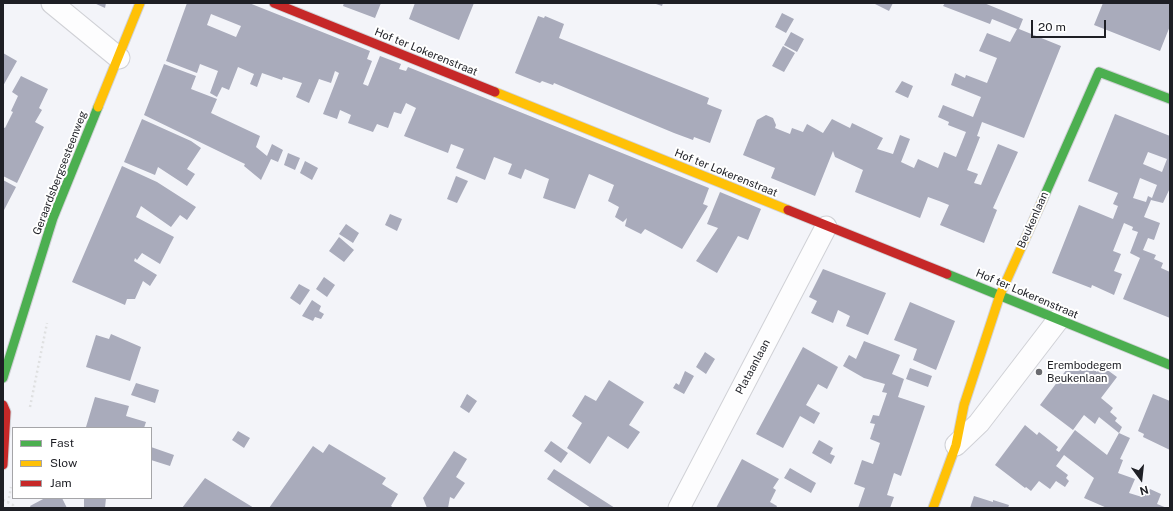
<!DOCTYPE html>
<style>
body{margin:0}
#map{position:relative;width:1173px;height:511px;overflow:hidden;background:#f3f4f9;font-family:"Public Sans",sans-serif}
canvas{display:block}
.frame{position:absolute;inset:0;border:4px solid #1e1f25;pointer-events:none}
.legend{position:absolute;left:12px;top:427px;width:140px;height:72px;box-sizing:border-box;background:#fff;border:1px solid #a5a5a8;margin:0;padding:5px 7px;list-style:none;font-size:12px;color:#1e1f25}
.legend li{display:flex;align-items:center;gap:8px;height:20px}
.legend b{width:20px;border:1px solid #a5a5a8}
.north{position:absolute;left:1121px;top:459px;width:40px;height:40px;-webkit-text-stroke:3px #fff;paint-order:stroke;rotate:165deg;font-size:11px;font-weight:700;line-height:16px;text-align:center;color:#1e1f25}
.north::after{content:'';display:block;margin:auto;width:14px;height:18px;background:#1e1f25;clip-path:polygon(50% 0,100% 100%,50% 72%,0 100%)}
.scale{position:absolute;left:1031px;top:20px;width:75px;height:18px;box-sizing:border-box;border:2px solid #1e1f25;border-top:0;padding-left:5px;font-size:12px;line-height:14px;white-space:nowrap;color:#1e1f25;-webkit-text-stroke:3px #fff;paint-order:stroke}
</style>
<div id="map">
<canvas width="1173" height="511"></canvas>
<div class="frame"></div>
<ul class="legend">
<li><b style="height:5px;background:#4caf50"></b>Fast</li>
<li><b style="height:5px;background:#ffc107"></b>Slow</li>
<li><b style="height:5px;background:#c62828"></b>Jam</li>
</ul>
<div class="north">N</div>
<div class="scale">20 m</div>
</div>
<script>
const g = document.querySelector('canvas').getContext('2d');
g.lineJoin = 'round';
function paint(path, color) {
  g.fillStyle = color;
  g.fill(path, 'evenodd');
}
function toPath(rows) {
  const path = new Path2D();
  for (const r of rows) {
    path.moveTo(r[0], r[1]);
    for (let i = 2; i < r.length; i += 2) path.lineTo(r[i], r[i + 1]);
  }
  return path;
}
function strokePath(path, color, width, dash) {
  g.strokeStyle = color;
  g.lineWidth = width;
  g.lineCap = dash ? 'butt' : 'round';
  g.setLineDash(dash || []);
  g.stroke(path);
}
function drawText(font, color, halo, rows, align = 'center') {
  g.font = font + ' "Public Sans",sans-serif';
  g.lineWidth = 4;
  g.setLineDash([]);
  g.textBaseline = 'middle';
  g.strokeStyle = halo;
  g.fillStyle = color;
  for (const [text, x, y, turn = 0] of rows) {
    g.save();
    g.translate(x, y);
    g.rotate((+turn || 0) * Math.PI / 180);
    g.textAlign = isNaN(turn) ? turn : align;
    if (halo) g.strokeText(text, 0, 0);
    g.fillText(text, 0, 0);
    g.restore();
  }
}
paint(toPath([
 [94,3,106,3,105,8],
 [187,3,249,3,370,51,367,59,372,61,363,84,368,86,380,56,401,64,399,69,406,71,408,67,709,188,703,204,708,206,682,249,645,229,641,234,625,226,627,218,623,222,615,217,619,207,608,201,614,185,589,174,575,209,543,198,549,179,525,169,521,179,508,174,512,164,494,157,485,180,456,168,464,149,451,144,448,153,404,136,416,108,406,103,401,114,394,112,388,128,377,124,373,132,348,123,351,115,340,110,337,119,323,114,339,73,335,71,331,83,319,79,309,103,296,97,302,83,283,77,282,80,262,73,257,87,250,84,254,74,238,67,229,90,222,87,217,97,210,93,218,71,200,64,197,73,166,61],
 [211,14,241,26,236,37,207,25],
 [344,3,381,3,375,18,343,6],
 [415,3,474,3,459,40,409,19],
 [653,3,663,3,662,6],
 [873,3,893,3,889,11],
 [945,3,984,3,1023,19,1019,29,1061,46,1024,138,982,122,977,136,980,137,967,170,978,174,974,183,981,185,998,144,1018,152,993,208,997,210,984,243,940,225,949,205,939,201,928,197,920,218,855,192,863,170,835,157,833,151,815,196,771,178,775,168,743,155,757,120,766,115,773,118,776,125,775,128,790,134,792,128,803,132,807,124,823,133,832,119,850,128,852,123,883,138,877,149,893,154,900,135,910,139,901,162,914,168,918,159,938,168,944,152,956,157,966,132,948,125,949,122,938,117,943,105,973,117,981,97,951,85,955,73,965,78,966,75,987,83,997,58,979,51,987,33,1010,42,1017,29,992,19,990,24,943,6],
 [1103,3,1170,3,1170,26,1160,51,1094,25],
 [782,13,794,19,786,33,775,27],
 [538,16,544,18,545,16,564,24,559,38,709,98,707,104,722,110,710,143,694,137,693,140,674,133,554,83,553,85,542,81,540,83,515,73],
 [791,32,804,39,797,52,784,45],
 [783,46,795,53,784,72,772,66],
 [3,53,17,61,3,86],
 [164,64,196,76,191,89,217,99,211,113,260,136,256,147,267,156,272,144,283,150,278,162,271,159,261,180,244,166,245,164,144,115],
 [21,76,48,89,39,108,42,110,35,122,44,127,17,183,3,176,3,127,5,128,13,112,11,111,18,96,12,92],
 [902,81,913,86,908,98,895,92],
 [1115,114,1170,136,1170,188,1163,203,1151,200,1144,217,1160,223,1154,240,1148,238,1143,250,1156,255,1154,259,1163,263,1161,268,1170,272,1170,318,1123,299,1140,258,1130,253,1138,232,1132,230,1133,227,1124,223,1113,251,1121,254,1114,271,1122,274,1114,295,1092,285,1091,288,1052,273,1079,205,1113,219,1118,206,1113,204,1118,193,1088,181],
 [1148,152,1167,159,1162,172,1143,164],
 [1140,178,1157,185,1152,198,1148,196,1146,202,1133,198],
 [142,119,191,141,201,148,187,169,195,174,187,186,158,167,155,175,124,162],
 [288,153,300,158,295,170,284,165],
 [305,161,318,168,312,180,300,173],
 [122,166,157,182,196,207,187,220,180,215,171,227,141,206,136,217,174,237,160,264,142,253,137,260,135,258,134,261,157,275,150,286,143,281,135,299,127,299,125,305,72,282],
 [456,176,468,181,457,203,447,199],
 [3,180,16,187,3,212],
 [720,192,761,209,748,240,738,236,717,273,696,261,718,228,707,224],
 [390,214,402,219,397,231,385,225],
 [346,224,359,233,353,243,339,234],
 [339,237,354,250,344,262,329,251],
 [823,269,886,293,868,335,846,326,850,316,838,310,833,323,811,313,817,301,809,297],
 [324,277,335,285,327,297,316,289],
 [299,284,310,290,300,305,290,298],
 [312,300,321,306,319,311,324,314,321,319,315,317,313,321,302,316],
 [910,302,955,321,936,370,913,360,917,349,894,340],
 [111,334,141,347,130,381,86,367,96,335,109,339],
 [864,341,900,355,892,374,904,379,898,397,925,406,901,476,894,473,887,495,894,497,890,508,858,508,865,488,854,484,862,460,873,464,880,443,870,439,875,424,870,423,873,415,879,416,887,393,882,392,885,384,864,378,843,366,849,355,856,359],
 [803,347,838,367,827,389,818,384,806,405,820,413,814,424,800,416,783,448,756,434],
 [705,352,715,359,706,374,696,367],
 [1073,361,1086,371,1090,366,1097,372,1102,366,1117,377,1101,398,1113,408,1110,412,1117,418,1115,421,1122,427,1119,433,1130,438,1120,459,1123,460,1118,473,1135,479,1129,493,1142,497,1144,493,1148,494,1150,489,1161,494,1157,504,1167,508,1107,508,1084,498,1094,478,1064,455,1056,466,1068,475,1066,478,1069,481,1065,487,1056,481,1050,489,1039,481,1031,491,1026,487,1025,488,995,465,1025,425,1037,435,1039,432,1058,447,1056,450,1059,452,1075,430,1107,455,1119,433,1099,417,1095,424,1084,415,1073,430,1040,405],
 [910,368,932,376,928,387,906,379],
 [685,371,694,376,684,394,673,388,676,383,679,385],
 [609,380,644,402,629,425,640,432,628,449,608,436,590,464,567,448,582,423,572,416,585,395,596,401],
 [136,383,159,390,155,403,131,395],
 [467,394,477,401,469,413,460,407],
 [1153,394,1170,401,1170,450,1143,437,1144,434,1138,431],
 [95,397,129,406,126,416,146,422,144,428,86,427],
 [238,431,250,438,244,448,232,440],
 [819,440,833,448,830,454,835,456,831,464,812,453],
 [551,441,568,453,561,463,544,451],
 [329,444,386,478,382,484,398,494,391,506,394,508,269,508,313,446,323,453],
 [151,447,174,455,170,466,151,460],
 [454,451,467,459,456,477,465,483,454,499,450,497,448,508,427,508,423,498],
 [742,459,779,479,773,488,776,490,770,502,777,506,776,508,716,508],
 [790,468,816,483,811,493,784,478],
 [554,469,615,508,591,508,547,479],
 [205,478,254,508,182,508],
 [974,496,993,502,993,500,1009,505,1008,508,970,508],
 [45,498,62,498,67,508,31,508,30,506],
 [84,498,106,498,105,508,84,508]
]), '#a9abbb');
const street = toPath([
 [52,3,119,58],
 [956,445,979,423,1058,320],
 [679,508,826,227]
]);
const fast = toPath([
 [1043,199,1099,72,1170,99],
 [947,274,1170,365],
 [3,378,53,218,98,107]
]);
const slow = toPath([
 [495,92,788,210],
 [98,107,140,3],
 [933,508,956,445,964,405,1000,295,1043,199]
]);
const jam = toPath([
 [274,3,495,92],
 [788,210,947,274],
 [3,405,6,412,3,465]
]);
strokePath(street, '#d0d1d6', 23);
strokePath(fast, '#d0d1d6', 11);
strokePath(slow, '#d0d1d6', 11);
strokePath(jam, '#d0d1d6', 11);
strokePath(toPath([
 [30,407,47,323],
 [3,500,13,505,14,508],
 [8,503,11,487]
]), '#dfe0e1', 2.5, [2, 3]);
strokePath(street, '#fdfdfe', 21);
strokePath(fast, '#4caf50', 9);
strokePath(slow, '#ffc107', 9);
strokePath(jam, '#c62828', 9);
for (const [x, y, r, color] of [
 [1039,372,4,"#696a6f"]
]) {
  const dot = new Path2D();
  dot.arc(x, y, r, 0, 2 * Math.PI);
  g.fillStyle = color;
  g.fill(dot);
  strokePath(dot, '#fff', 1.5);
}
drawText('11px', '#1e1f25', '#fff', [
 ["Hof ter Lokerenstraat",426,52,22],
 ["Geraardsbergsesteenweg",60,173,-69],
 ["Hof ter Lokerenstraat",726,173,22],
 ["Beukenlaan",1033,220,-66],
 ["Hof ter Lokerenstraat",1027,294,23],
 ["Plataanlaan",753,367,-62]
]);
drawText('11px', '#1e1f25', '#fff', [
 ["Erembodegem",1047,366],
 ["Beukenlaan",1047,379]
], 'left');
</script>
